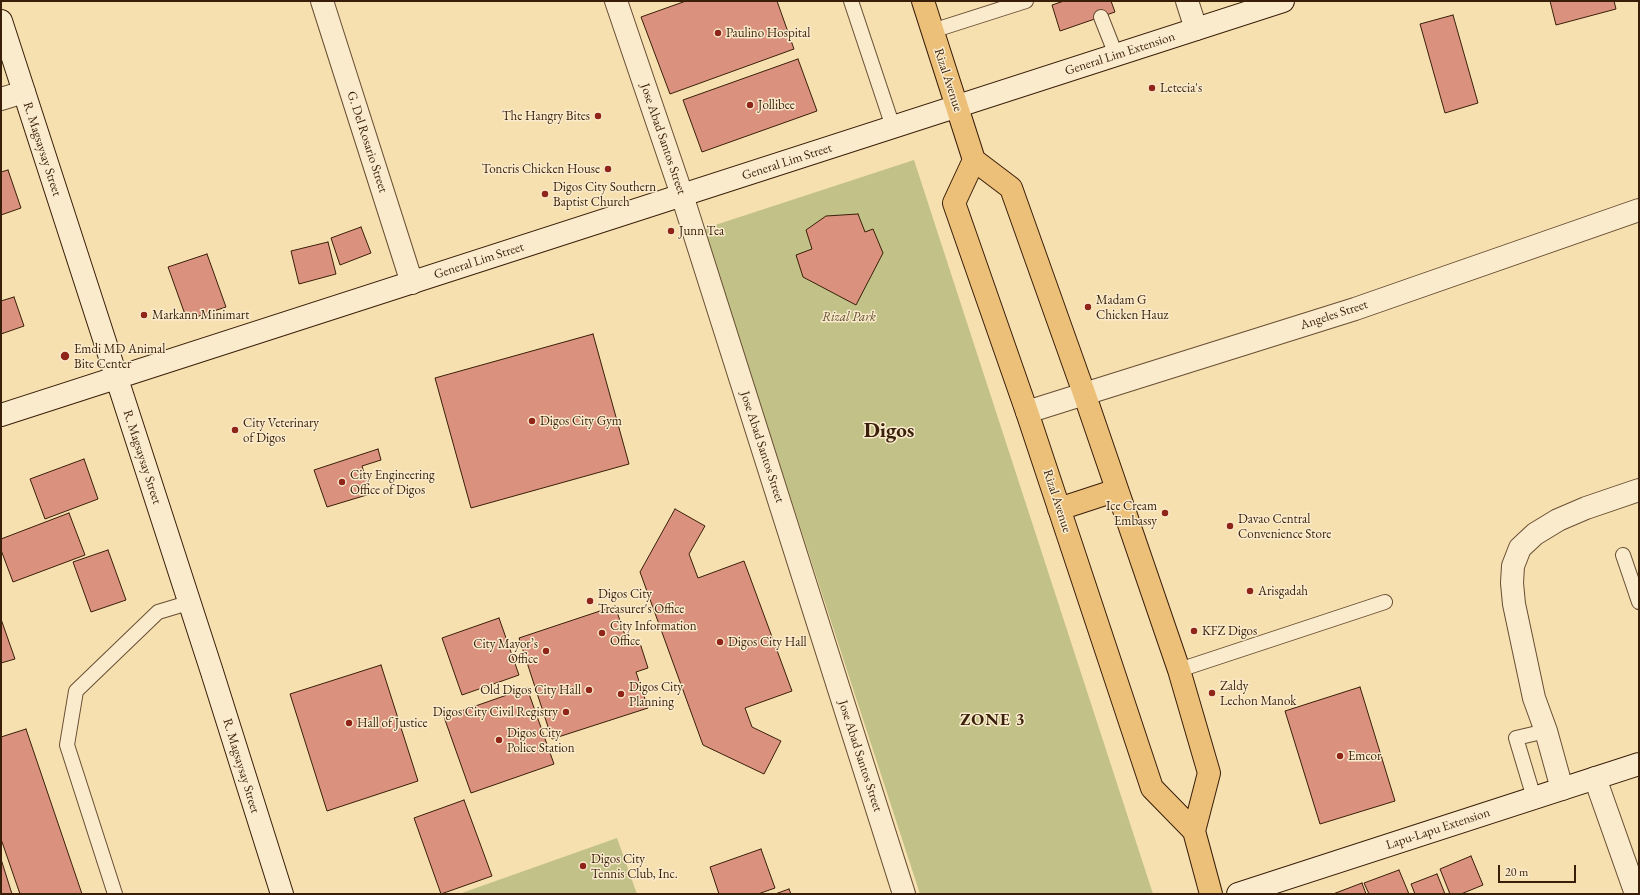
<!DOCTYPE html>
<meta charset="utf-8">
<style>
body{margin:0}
#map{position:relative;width:1640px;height:895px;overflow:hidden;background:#f7e0b0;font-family:"EB Garamond",serif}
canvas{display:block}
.frame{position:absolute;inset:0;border:2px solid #391e09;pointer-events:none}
.scale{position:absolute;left:1498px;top:865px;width:78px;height:18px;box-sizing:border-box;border:2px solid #391e09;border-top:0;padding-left:5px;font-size:12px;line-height:14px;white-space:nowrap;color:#391e09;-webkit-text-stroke:3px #faebcc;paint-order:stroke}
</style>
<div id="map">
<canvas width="1640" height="895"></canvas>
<div class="frame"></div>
<div class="scale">20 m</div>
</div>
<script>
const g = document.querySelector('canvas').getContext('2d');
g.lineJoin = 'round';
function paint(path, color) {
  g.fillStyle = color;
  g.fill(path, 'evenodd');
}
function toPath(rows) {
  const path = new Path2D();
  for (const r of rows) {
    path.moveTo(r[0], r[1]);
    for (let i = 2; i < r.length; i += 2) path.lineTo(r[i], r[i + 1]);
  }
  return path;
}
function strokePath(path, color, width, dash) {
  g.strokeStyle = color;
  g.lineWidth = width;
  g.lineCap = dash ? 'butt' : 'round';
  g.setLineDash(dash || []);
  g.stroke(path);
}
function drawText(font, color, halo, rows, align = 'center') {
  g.font = font + ' "EB Garamond",serif';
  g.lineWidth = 3;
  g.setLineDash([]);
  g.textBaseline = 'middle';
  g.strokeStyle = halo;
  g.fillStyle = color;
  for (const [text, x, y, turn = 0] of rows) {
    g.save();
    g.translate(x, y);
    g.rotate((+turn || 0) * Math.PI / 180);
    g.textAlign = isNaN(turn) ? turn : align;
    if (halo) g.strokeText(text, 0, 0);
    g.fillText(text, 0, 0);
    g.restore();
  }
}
paint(toPath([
 [914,160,1153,894,920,894,703,229],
 [617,838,637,894,459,894]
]), '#c1c188');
const building = toPath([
 [686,1,777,1,794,49,670,94,641,17,686,1],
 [1064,1,1111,1,1115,12,1060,31,1052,5,1064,1],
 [1550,1,1614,1,1616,9,1556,25,1550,1],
 [1453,15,1478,103,1445,113,1420,24,1453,15],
 [798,59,817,111,702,152,683,100,798,59],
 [8,170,21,208,1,215,1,172,8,170],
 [858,214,865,232,873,229,883,253,856,305,803,277,796,255,812,249,806,230,826,216,858,214],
 [361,227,371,253,340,265,331,238,361,227],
 [328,242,336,274,299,284,291,251,328,242],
 [207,254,226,307,187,320,168,267,207,254],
 [14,297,24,326,1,334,1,301,14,297],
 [593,334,629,464,471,508,435,378,593,334],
 [378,449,381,460,362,466,370,494,327,507,314,470,378,449],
 [84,459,98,499,45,519,30,479,84,459],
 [675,509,705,526,689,554,698,578,744,561,792,691,745,708,752,727,781,741,764,774,703,745,640,572,675,509],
 [69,513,85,555,13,582,1,550,1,539,69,513],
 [108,550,126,600,91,612,73,562,108,550],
 [615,606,628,644,639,640,648,668,636,672,648,708,552,739,519,638,615,606],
 [499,618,519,675,462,695,442,638,499,618],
 [1,619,15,659,1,663,1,619],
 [381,665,418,781,327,811,290,694,381,665],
 [1360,687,1395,801,1320,824,1285,711,1360,687],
 [527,688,554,764,471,793,444,717,527,688],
 [26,729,82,894,20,894,1,839,1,737,26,729],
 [464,800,492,876,441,894,414,818,464,800],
 [761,849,775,888,758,894,719,894,710,867,761,849],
 [1471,856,1483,885,1461,894,1450,894,1440,869,1471,856],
 [1,859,12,894,1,894,1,859],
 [1399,870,1409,894,1369,894,1364,883,1399,870],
 [1437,874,1445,894,1415,894,1411,884,1437,874],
 [1362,883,1366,894,1333,894,1362,883],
 [789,889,791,894,775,894,789,889]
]);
paint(building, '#da917d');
strokePath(building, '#391e09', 1);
const lane = toPath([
 [851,1,893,127],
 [1101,17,1116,55],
 [932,31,1026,1],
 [1623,555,1639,602],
 [1179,670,1385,602],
 [1534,798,1516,738,1546,731],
 [115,894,67,745,76,691,158,612,188,603]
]);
const street = toPath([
 [322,1,412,283],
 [616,1,682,195,904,894],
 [1187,1,1196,29],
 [1,99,24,92],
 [1027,412,1355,309,1639,210],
 [1595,778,1636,894],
 [1562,789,1546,731,1534,698,1514,604,1512,583,1513,566,1520,548,1535,534,1558,520,1586,508,1639,490]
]);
const secondary = toPath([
 [1,21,212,672,282,894],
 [1,415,1283,1],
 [1238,894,1639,764]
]);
const primary = toPath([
 [923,1,974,160,1011,188,1084,393,1179,670,1209,773,1194,831],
 [974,160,954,203,1027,412,1152,788,1194,831,1211,894],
 [1059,509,1117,490]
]);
strokePath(lane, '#684e33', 16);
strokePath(street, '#684e33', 24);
strokePath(secondary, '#391e09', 24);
strokePath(primary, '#391e09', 24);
strokePath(lane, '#faebcc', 14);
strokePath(street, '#faebcc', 22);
strokePath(secondary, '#faebcc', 22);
strokePath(primary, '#ecc078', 22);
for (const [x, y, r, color] of [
 [718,33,4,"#8f2418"],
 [1152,88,4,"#8f2418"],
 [750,105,4,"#8f2418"],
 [598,116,4,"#8f2418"],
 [608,169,4,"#8f2418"],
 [545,194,4,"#8f2418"],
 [671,231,4,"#8f2418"],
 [1088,307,4,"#8f2418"],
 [144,315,4,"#8f2418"],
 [65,356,5,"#8f2418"],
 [532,421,4,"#8f2418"],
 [235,430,4,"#8f2418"],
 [342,482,4,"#8f2418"],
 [1165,513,4,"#8f2418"],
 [1230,526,4,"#8f2418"],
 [1250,591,4,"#8f2418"],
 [590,601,4,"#8f2418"],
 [1194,631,4,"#8f2418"],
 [602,633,4,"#8f2418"],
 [720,642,4,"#8f2418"],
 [546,651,4,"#8f2418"],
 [589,690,4,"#8f2418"],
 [1212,693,4,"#8f2418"],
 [621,694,4,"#8f2418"],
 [566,712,4,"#8f2418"],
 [349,723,4,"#8f2418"],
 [499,740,4,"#8f2418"],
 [1340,756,4,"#8f2418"],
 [583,866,4,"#8f2418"]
]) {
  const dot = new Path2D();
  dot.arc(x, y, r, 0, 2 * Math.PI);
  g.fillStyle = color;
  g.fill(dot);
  strokePath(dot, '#faebcc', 1.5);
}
drawText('13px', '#391e09', '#faebcc', [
 ["Paulino Hospital",726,33],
 ["Letecia's",1160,88],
 ["Jollibee",758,105],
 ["The Hangry Bites",590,116,"right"],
 ["Toncris Chicken House",600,169,"right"],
 ["Digos City Southern",553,187],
 ["Baptist Church",553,202],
 ["Junn Tea",679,231],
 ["Madam G",1096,300],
 ["Chicken Hauz",1096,315],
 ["Markann Minimart",152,315],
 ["Emdi MD Animal",74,349],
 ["Bite Center",74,364],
 ["Digos City Gym",540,421],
 ["City Veterinary",243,423],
 ["of Digos",243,438],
 ["City Engineering",350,475],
 ["Office of Digos",350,490],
 ["Ice Cream",1157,506,"right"],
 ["Embassy",1157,521,"right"],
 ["Davao Central",1238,519],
 ["Convenience Store",1238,534],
 ["Arisgadah",1258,591],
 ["Digos City",598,594],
 ["Treasurer's Office",598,609],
 ["City Information",610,626],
 ["Office",610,641],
 ["KFZ Digos",1202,631],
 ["Digos City Hall",728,642],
 ["City Mayor’s",538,644,"right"],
 ["Office",538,659,"right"],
 ["Zaldy",1220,686],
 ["Lechon Manok",1220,701],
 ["Digos City",629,687],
 ["Planning",629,702],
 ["Old Digos City Hall",581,690,"right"],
 ["Digos City Civil Registry",558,712,"right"],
 ["Hall of Justice",357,723],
 ["Digos City",507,733],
 ["Police Station",507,748],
 ["Emcor",1348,756],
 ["Digos City",591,859],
 ["Tennis Club, Inc.",591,874]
], 'left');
drawText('13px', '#391e09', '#faebcc', [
 ["General Lim Extension",1120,54,-18],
 ["Rizal Avenue",948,80,72],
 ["Jose Abad Santos Street",663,139,71],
 ["G. Del Rosario Street",367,142,72],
 ["R. Magsaysay Street",42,149,72],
 ["General Lim Street",787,162,-18],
 ["General Lim Street",479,261,-18],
 ["Angeles Street",1334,315,-18],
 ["Jose Abad Santos Street",762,447,72],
 ["R. Magsaysay Street",142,457,72],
 ["Rizal Avenue",1057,501,72],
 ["Jose Abad Santos Street",860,756,72],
 ["R. Magsaysay Street",241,766,73],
 ["Lapu-Lapu Extension",1438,829,-18]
]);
drawText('italic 13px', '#624f2f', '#faebcc', [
 ["Rizal Park",849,317]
]);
g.letterSpacing = '1px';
drawText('bold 17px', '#391e09', '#faebcc', [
 ["ZONE 3",993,720]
]);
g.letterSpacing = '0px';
drawText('bold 21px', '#391e09', '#faebcc', [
 ["Digos",889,431]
]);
</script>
